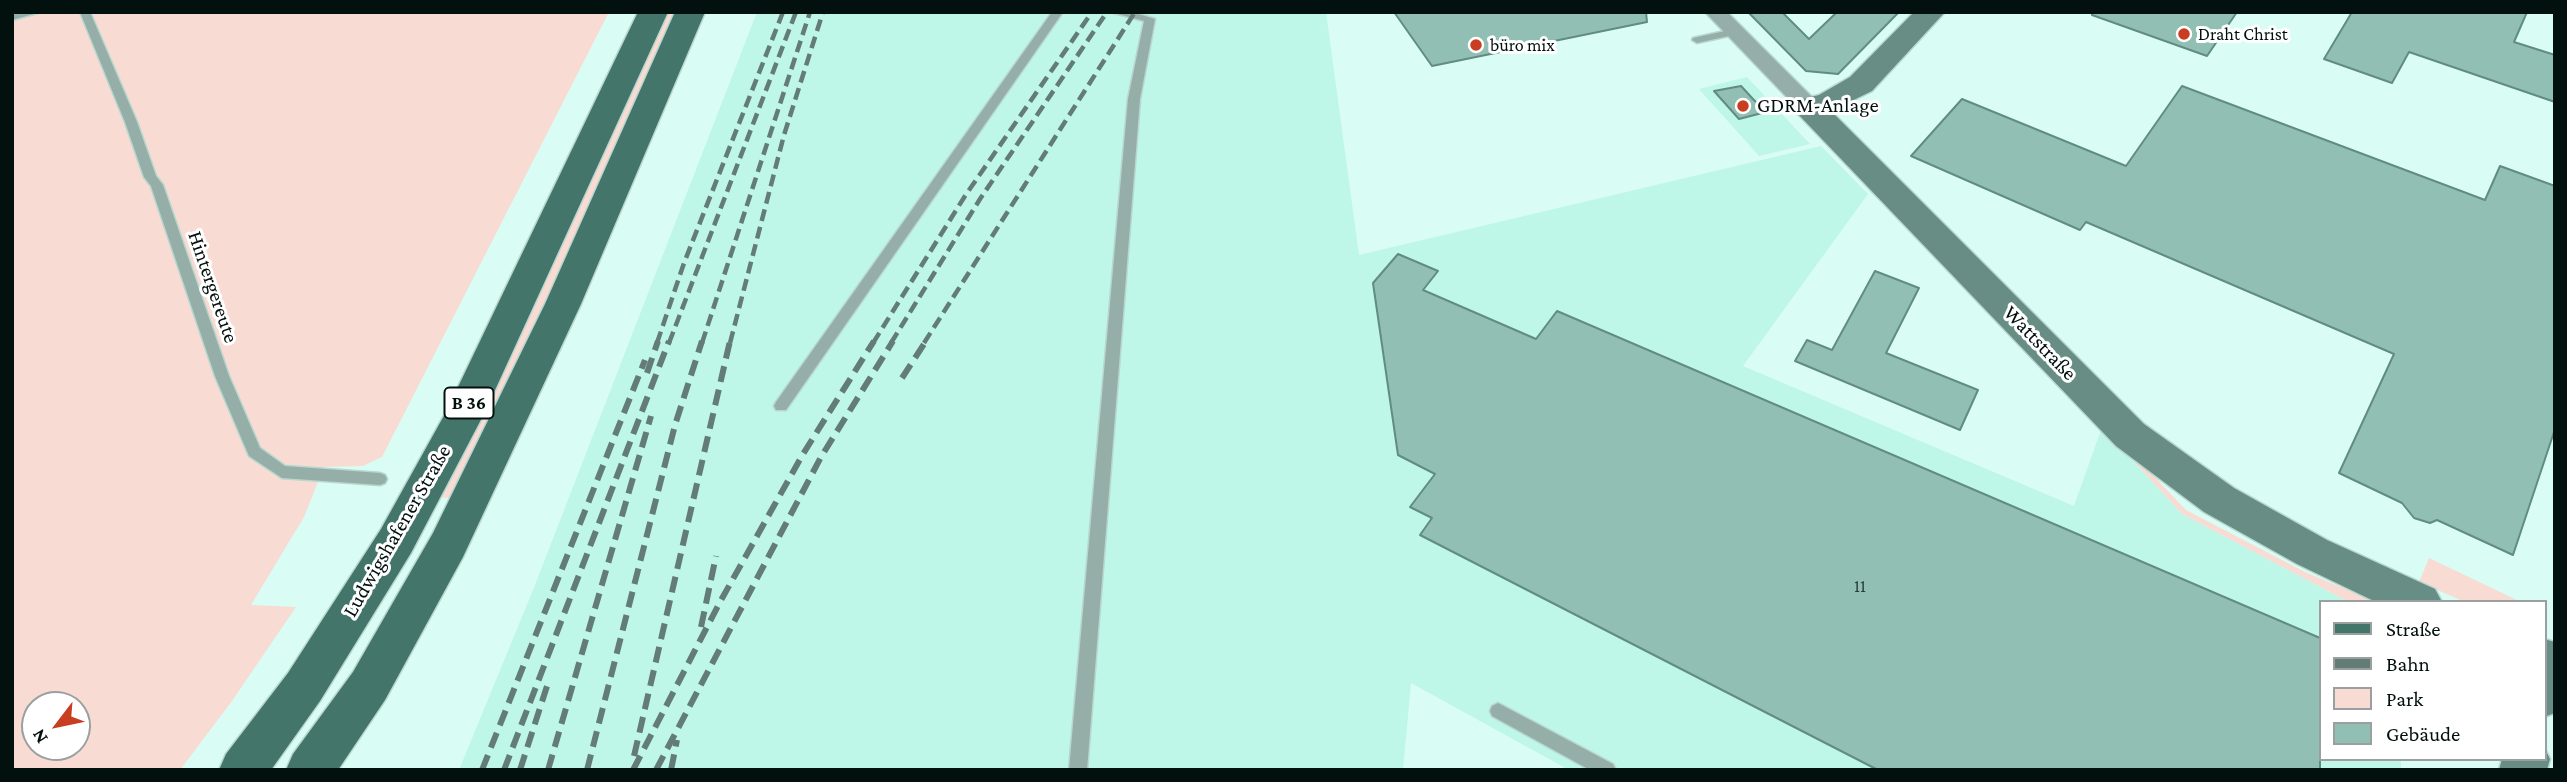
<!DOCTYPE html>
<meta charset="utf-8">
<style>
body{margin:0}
#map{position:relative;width:2567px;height:782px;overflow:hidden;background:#d9fdf4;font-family:"Crimson Pro",serif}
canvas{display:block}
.frame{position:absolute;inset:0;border:14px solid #02110e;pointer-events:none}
.legend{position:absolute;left:2319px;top:600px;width:228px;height:161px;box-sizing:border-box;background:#fff;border:2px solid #9aa09f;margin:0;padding:9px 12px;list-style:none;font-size:21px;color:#02110e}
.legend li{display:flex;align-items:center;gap:14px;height:35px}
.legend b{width:35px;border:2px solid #9aa09f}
.north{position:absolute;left:21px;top:691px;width:70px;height:70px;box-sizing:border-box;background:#fff;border:2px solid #9aa09f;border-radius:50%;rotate:238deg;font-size:19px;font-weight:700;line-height:28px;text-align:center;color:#02110e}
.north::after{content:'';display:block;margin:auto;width:24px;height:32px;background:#c93e21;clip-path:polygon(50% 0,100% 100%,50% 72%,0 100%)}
</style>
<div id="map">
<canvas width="2567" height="782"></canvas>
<div class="frame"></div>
<ul class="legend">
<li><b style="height:9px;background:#44756a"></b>Straße</li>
<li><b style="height:9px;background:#637c76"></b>Bahn</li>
<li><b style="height:19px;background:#f8dbd3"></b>Park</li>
<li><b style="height:19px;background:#92bfb3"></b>Gebäude</li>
</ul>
<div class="north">N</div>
</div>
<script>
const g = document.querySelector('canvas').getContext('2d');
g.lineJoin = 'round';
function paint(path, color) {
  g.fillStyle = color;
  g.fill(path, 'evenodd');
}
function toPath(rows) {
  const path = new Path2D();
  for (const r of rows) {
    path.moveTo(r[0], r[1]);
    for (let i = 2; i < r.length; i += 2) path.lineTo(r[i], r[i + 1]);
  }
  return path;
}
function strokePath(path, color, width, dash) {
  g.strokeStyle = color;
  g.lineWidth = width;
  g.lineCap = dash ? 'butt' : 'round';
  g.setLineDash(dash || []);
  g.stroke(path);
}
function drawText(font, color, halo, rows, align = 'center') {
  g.font = font + ' "Crimson Pro",serif';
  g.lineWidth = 6;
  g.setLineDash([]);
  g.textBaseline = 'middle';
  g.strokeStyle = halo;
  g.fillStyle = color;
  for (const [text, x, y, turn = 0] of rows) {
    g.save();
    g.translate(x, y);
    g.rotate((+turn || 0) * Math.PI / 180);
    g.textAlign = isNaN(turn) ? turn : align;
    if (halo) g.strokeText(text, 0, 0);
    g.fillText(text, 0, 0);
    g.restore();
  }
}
paint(toPath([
 [757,12,1326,12,1359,255,1821,146,1868,194,1743,366,2074,506,2102,427,2182,514,2349,602,2320,602,2320,759,2401,759,2401,770,1569,770,1411,683,1403,770,459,770,535,585],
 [1747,77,1810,144,1759,156,1699,89]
]), '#bef6e8');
paint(toPath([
 [46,12,609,12,382,457,363,466,324,467,304,517,251,605,296,607,232,701,180,770,12,770,12,20],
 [35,705,77,705,77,747,35,747],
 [664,12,678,12,457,499,438,497],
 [2106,426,2186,510,2305,572,2376,602,2349,602,2182,514,2102,427],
 [2429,558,2521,602,2465,602,2419,582]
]), '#f8dbd3');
const building = toPath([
 [1394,12,1646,12,1647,22,1432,66,1394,12],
 [1748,12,1782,12,1809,39,1837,12,1899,12,1838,74,1806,71,1748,12],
 [2092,12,2237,12,2207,56,2092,15,2092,12],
 [2352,12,2527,12,2514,42,2555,55,2555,102,2409,52,2392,83,2324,59,2352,12],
 [1741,86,1753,99,1766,112,1739,119,1714,91,1741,86],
 [2182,86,2485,200,2500,166,2555,186,2555,429,2513,555,2437,520,2430,523,2414,518,2402,503,2339,473,2394,354,2086,222,2080,230,1911,156,1962,99,2126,166,2182,86],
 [1398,254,1438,271,1423,290,1536,339,1557,311,2320,638,2320,770,1878,770,1420,535,1432,518,1410,507,1435,474,1398,455,1373,283,1398,254],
 [1875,271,1919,288,1886,353,1978,390,1960,430,1795,361,1807,340,1832,350,1875,271]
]);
paint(building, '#92bfb3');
strokePath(building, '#618c82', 2);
const lane = toPath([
 [19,12,41,12,12,20,12,14,19,12],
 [80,12,90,12,137,122,156,176,163,185,229,376,260,448,285,466,380,473,385,475,387,479,385,483,380,485,282,478,249,456,215,376,151,186,144,177,125,122,80,12],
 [1052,12,1063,12,786,410,776,410,774,406,776,402,1052,12],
 [1110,12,1132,12,1155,19,1140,99,1087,770,1069,770,1128,99,1144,21,1110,12],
 [1734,29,1738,30,1738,34,1697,43,1692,40,1693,38,1734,29],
 [1498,703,1613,764,1616,770,1590,770,1492,716,1490,711,1492,706,1498,703]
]);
const street = toPath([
 [1705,12,1727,12,1817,102,1820,107,1817,112,1801,112,1705,12]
]);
const secondary = toPath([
 [1914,12,1945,12,1872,91,1831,111,2144,424,2234,488,2327,540,2435,589,2442,602,2376,602,2297,564,2204,512,2116,446,1798,114,1793,107,1798,100,1819,95,1850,77,1914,12],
 [2544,639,2555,642,2555,713,2544,717,2544,639],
 [2544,747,2550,759,2547,770,2499,770,2502,759,2544,759,2544,747]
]);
const primary = toPath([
 [638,12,668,12,485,412,411,553,320,701,271,770,219,770,226,754,288,673,381,529,446,412,638,12],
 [675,12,705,12,581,304,463,557,385,700,338,770,286,770,293,754,353,672,433,533,545,304,675,12]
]);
strokePath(lane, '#b7d7cf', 3);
strokePath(street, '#b7d7cf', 3);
strokePath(secondary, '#b7d7cf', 3);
strokePath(primary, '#b7d7cf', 3);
paint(lane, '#95afa8');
paint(street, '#95afa8');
paint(secondary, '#678d84');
paint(primary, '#44756a');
strokePath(toPath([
 [657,343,684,263,783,12],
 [669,343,796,12],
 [702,343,810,12],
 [730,343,784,135,823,12],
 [873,343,965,196,1092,12],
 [891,343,980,199,1107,12],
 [924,343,1135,12]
]), '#637c76', 4.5, [12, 6]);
strokePath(toPath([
 [647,373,658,341],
 [902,378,926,341],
 [701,627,716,556],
 [634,756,730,341],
 [482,770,645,360],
 [504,770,669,341],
 [520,770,548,683],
 [548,770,651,416],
 [587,770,675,425,702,341],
 [633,770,720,602,803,454,874,341],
 [656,770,821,457,893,341],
 [671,770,677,740]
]), '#637c76', 6, [16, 8]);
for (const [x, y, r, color] of [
 [2184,34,7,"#c93e21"],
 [1476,45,7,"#c93e21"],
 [1743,106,7,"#c93e21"]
]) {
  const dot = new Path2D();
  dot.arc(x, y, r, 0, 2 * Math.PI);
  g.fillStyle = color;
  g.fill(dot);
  strokePath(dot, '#fff', 2.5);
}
drawText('18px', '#02110e', '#fff', [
 ["Draht Christ",2198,34],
 ["büro mix",1490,45]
], 'left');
drawText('18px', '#263c37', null, [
 ["11",1860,586]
]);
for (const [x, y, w] of [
 [469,403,49]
]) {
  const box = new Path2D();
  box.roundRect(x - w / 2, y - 15.5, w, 31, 5);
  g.fillStyle = '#fff';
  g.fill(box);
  strokePath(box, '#02110e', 2);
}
drawText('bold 19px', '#02110e', null, [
 ["B 36",469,403]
]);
drawText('21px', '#02110e', '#fff', [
 ["GDRM-Anlage",1757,106]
], 'left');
drawText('21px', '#02110e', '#fff', [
 ["Hintergereute",213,287,71],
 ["Wattstraße",2040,343,46],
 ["Ludwigshafener Straße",397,531,-60]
]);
</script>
